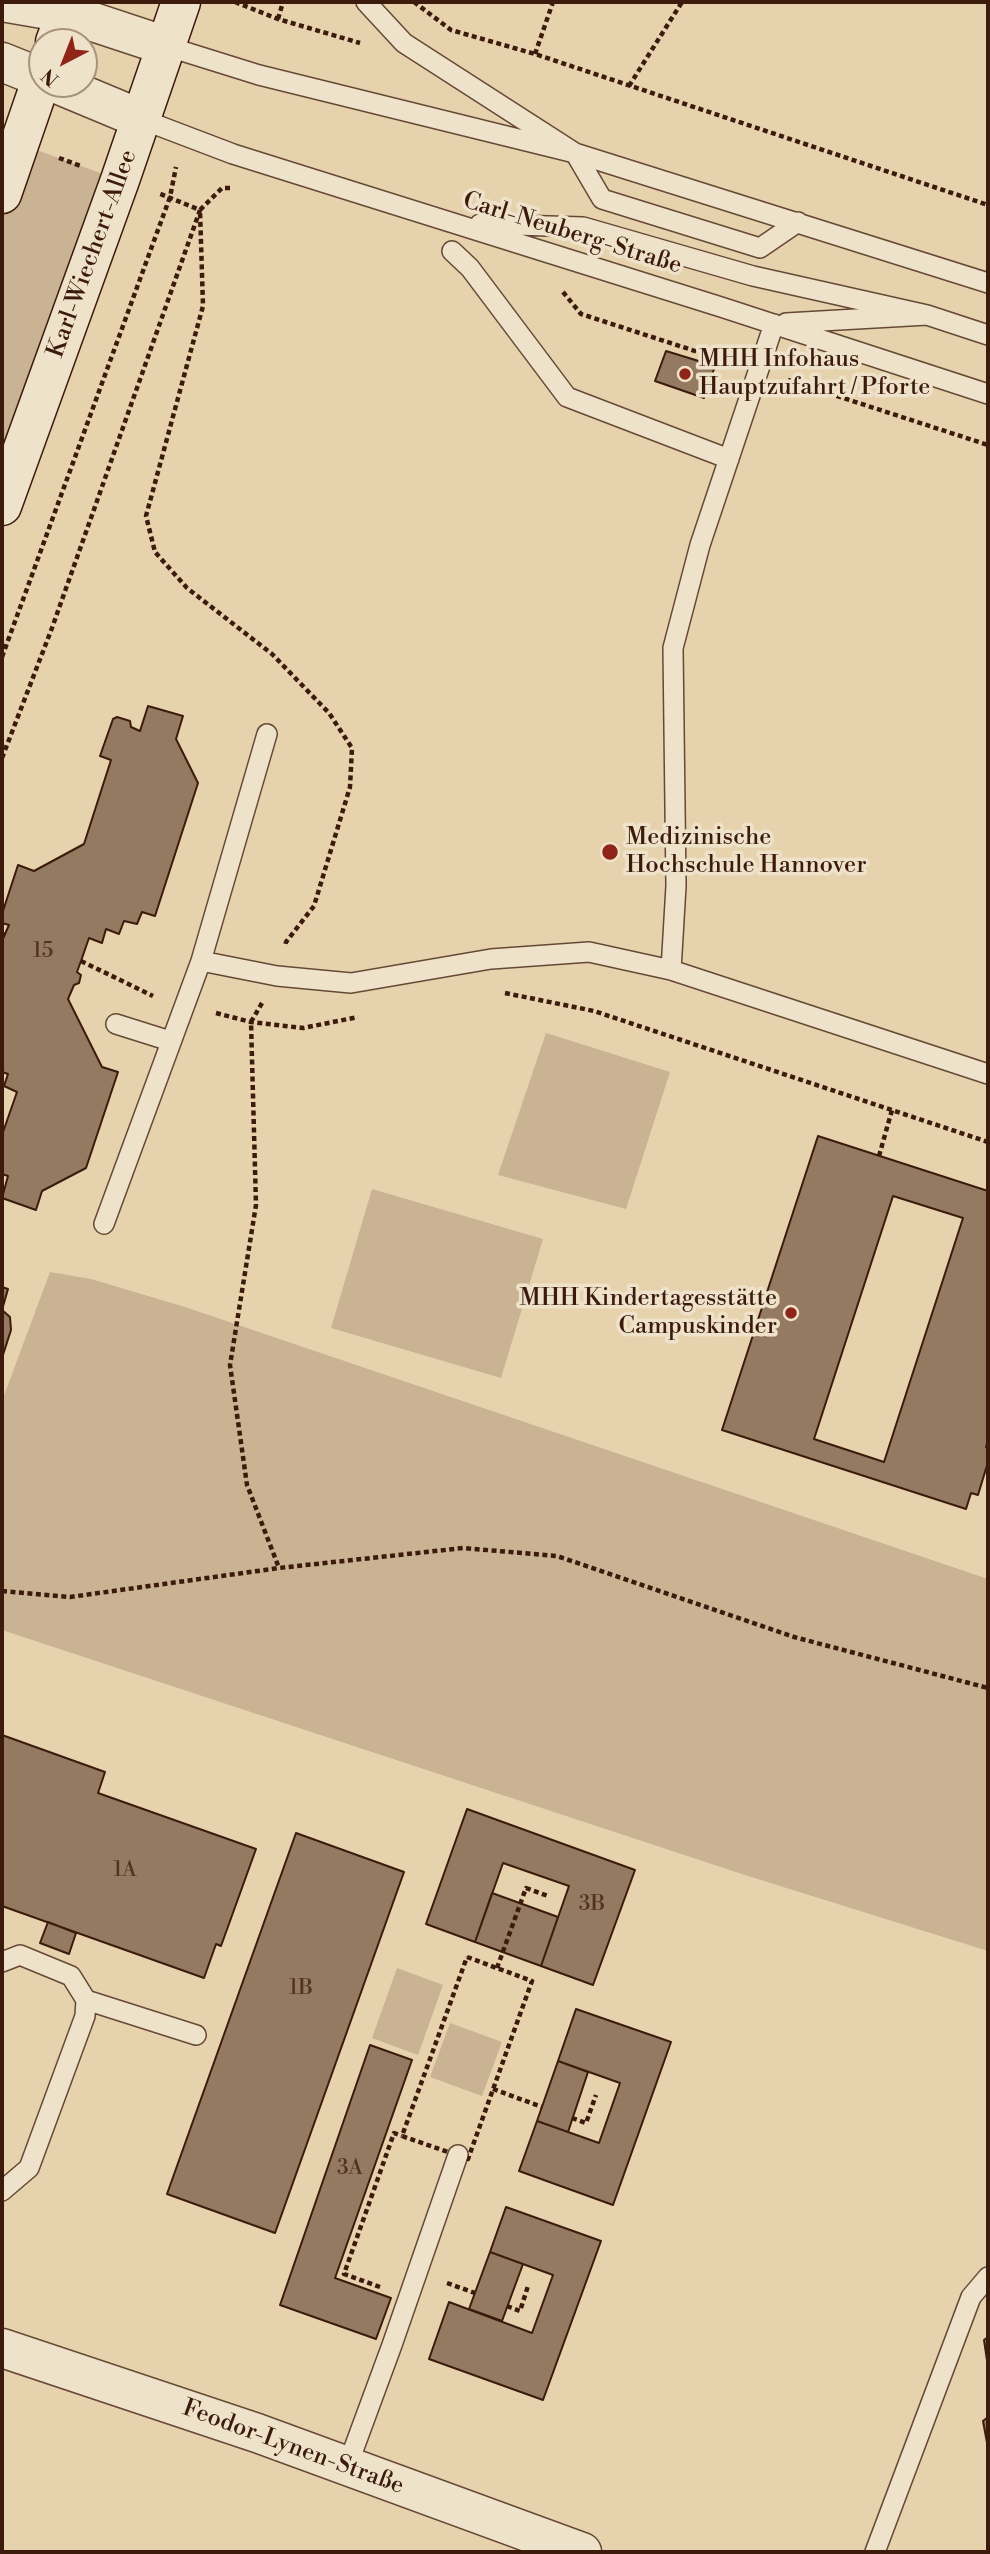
<!DOCTYPE html>
<meta charset="utf-8">
<style>
body{margin:0}
#map{position:relative;width:990px;height:2554px;overflow:hidden;background:#e6d2ad;font-family:"Libre Bodoni",serif}
canvas{display:block}
.frame{position:absolute;inset:0;border:4px solid #3c1b0d;pointer-events:none}
.north{position:absolute;left:28px;top:28px;width:70px;height:70px;box-sizing:border-box;background:#efe2ca;border:2px solid #a7927e;border-radius:50%;rotate:222deg;font-size:19px;font-weight:700;line-height:28px;text-align:center;color:#3c1b0d}
.north::after{content:'';display:block;margin:auto;width:24px;height:32px;background:#8f2418;clip-path:polygon(50% 0,100% 100%,50% 72%,0 100%)}
</style>
<div id="map">
<canvas width="990" height="2554"></canvas>
<div class="frame"></div>
<div class="north">N</div>
</div>
<script>
const g = document.querySelector('canvas').getContext('2d');
g.lineJoin = 'round';
function paint(path, color) {
  g.fillStyle = color;
  g.fill(path, 'evenodd');
}
function toPath(rows) {
  const path = new Path2D();
  for (const r of rows) {
    path.moveTo(r[0], r[1]);
    for (let i = 2; i < r.length; i += 2) path.lineTo(r[i], r[i + 1]);
  }
  return path;
}
function strokePath(path, color, width, dash) {
  g.strokeStyle = color;
  g.lineWidth = width;
  g.lineCap = dash ? 'butt' : 'round';
  g.setLineDash(dash || []);
  g.stroke(path);
}
function drawText(font, color, halo, rows, align = 'center') {
  g.font = font + ' "Libre Bodoni",serif';
  g.lineWidth = 7;
  g.setLineDash([]);
  g.textBaseline = 'middle';
  g.strokeStyle = halo;
  g.fillStyle = color;
  for (const [text, x, y, turn = 0] of rows) {
    g.save();
    g.translate(x, y);
    g.rotate((+turn || 0) * Math.PI / 180);
    g.textAlign = isNaN(turn) ? turn : align;
    if (halo) g.strokeText(text, 0, 0);
    g.fillText(text, 0, 0);
    g.restore();
  }
}
paint(toPath([
 [20,144,120,180,2,508,2,194],
 [546,1033,670,1072,626,1209,498,1175],
 [372,1189,543,1239,501,1378,331,1328],
 [50,1272,91,1279,185,1307,988,1579,988,1951,745,1875,2,1630,2,1401],
 [397,1968,443,1985,418,2055,372,2038],
 [450,2023,502,2042,482,2096,430,2077]
]), '#c9b392');
const building = toPath([
 [666,351,715,366,704,398,655,381,666,351],
 [148,706,183,716,176,739,198,783,155,916,142,912,137,924,124,921,119,934,106,929,102,943,89,938,81,961,77,972,81,975,79,983,74,985,68,999,102,1067,118,1072,86,1168,42,1191,36,1210,2,1198,8,1176,2,1174,2,1135,17,1092,4,1086,8,1074,2,1072,2,941,9,925,2,923,2,914,18,865,34,871,84,844,111,760,100,756,113,719,117,717,130,721,131,727,140,731,148,706],
 [818,1136,988,1191,988,1440,986,1447,988,1447,988,1462,978,1495,971,1493,966,1509,722,1430,818,1136],
 [893,1196,963,1218,884,1462,814,1439,893,1196],
 [2,1287,8,1289,2,1310,2,1287],
 [2,1310,10,1317,11,1330,2,1358,2,1310],
 [2,1735,105,1772,98,1793,256,1849,221,1946,216,1944,204,1978,2,1906,2,1735],
 [467,1809,635,1870,593,1985,541,1966,569,1886,503,1863,475,1942,426,1924,467,1809],
 [296,1833,404,1872,275,2233,167,2194,296,1833],
 [492,1893,558,1917,541,1966,475,1942,492,1893],
 [48,1922,76,1933,69,1954,40,1943,48,1922],
 [576,2009,671,2042,613,2205,519,2171,537,2121,599,2143,620,2083,558,2061,576,2009],
 [370,2045,412,2060,335,2278,391,2298,376,2339,280,2305,370,2045],
 [558,2061,588,2072,568,2132,537,2121,558,2061],
 [506,2207,601,2241,543,2400,429,2359,449,2302,532,2333,553,2275,490,2252,506,2207],
 [490,2252,523,2264,502,2321,469,2309,490,2252],
 [988,2337,988,2367,984,2340,988,2337],
 [988,2417,988,2448,983,2421,988,2417]
]);
paint(building, '#947a60');
strokePath(building, '#3c1b0d', 2);
const lane = toPath([
 [366,2,404,43,575,153,602,199,760,248,798,222],
 [166,46,259,75,575,153,988,283],
 [141,119,233,154,721,307,988,394],
 [480,224,583,227,753,276,927,315],
 [452,251,470,268,567,397,729,459],
 [786,323,927,315,988,335],
 [201,961,277,976,351,983,491,959,589,952,671,970,988,1074],
 [671,970,676,886,673,648,700,545,774,324],
 [116,1024,170,1041],
 [104,1224,201,961,267,734],
 [2,1962,20,1955,71,1976,86,2000,85,2016,29,2168,2,2191],
 [86,2000,196,2035],
 [347,2467,392,2345,458,2155],
 [875,2552,971,2297,988,2277]
]);
const street = toPath([
 [2,2,66,13,166,46],
 [2,62,42,78],
 [57,84,141,119],
 [2,2348,257,2433,582,2552]
]);
const secondary = toPath([
 [55,42,70,2],
 [2,194,42,78],
 [2,506,120,180,181,2]
]);
strokePath(lane, '#664935', 22);
strokePath(street, '#664935', 41);
strokePath(secondary, '#3c1b0d', 41);
strokePath(toPath([
 [235,2,278,19,360,43],
 [414,2,451,30,535,54,988,205],
 [278,19,283,2],
 [535,54,553,2],
 [629,86,682,2],
 [59,158,81,166],
 [230,188,222,188,200,210,203,306,146,516,155,552,187,588,272,654,329,713,352,748,350,787,314,906,286,942,285,947],
 [563,292,581,314,729,362],
 [788,380,988,445],
 [2,657,170,197,176,167],
 [2,758,52,628,200,210,158,193],
 [2,934,5,935],
 [81,961,153,996],
 [505,993,594,1011,988,1142],
 [262,1003,251,1022,256,1205,230,1365,247,1485,279,1568],
 [216,1013,251,1022,303,1028,358,1017],
 [879,1156,892,1110],
 [2,1591,70,1597,279,1568,463,1548,557,1556,794,1637,988,1688],
 [467,1957,532,1981,468,2159,402,2136,467,1957],
 [497,1968,526,1888,548,1896],
 [493,2089,542,2107],
 [572,2118,586,2123,596,2095],
 [447,2283,475,2293],
 [380,2287,344,2274,394,2133,402,2136],
 [507,2306,520,2311,528,2286]
]), '#3c1b0d', 4.5, [5, 3.5]);
strokePath(lane, '#efe2ca', 19);
strokePath(street, '#efe2ca', 38);
strokePath(secondary, '#efe2ca', 38);
for (const [x, y, r, color] of [
 [685,374,7,"#8f2418"],
 [610,852,9,"#8f2418"],
 [791,1313,7,"#8f2418"]
]) {
  const dot = new Path2D();
  dot.arc(x, y, r, 0, 2 * Math.PI);
  g.fillStyle = color;
  g.fill(dot);
  strokePath(dot, '#efe2ca', 2.5);
}
drawText('21px', '#523322', null, [
 ["15",43,952],
 ["1A",125,1871],
 ["3B",592,1905],
 ["1B",301,1989],
 ["3A",350,2169]
]);
drawText('24px', '#3c1b0d', '#efe2ca', [
 ["Carl-Neuberg-Straße",572,234,17],
 ["Karl-Wiechert-Allee",93,254,-70],
 ["Feodor-Lynen-Straße",293,2448,20]
]);
drawText('24px', '#3c1b0d', '#efe2ca', [
 ["MHH Infohaus",699,360],
 ["Hauptzufahrt / Pforte",699,388],
 ["Medizinische",626,838],
 ["Hochschule Hannover",626,866],
 ["MHH Kindertagesstätte",777,1299,"right"],
 ["Campuskinder",777,1327,"right"]
], 'left');
</script>
